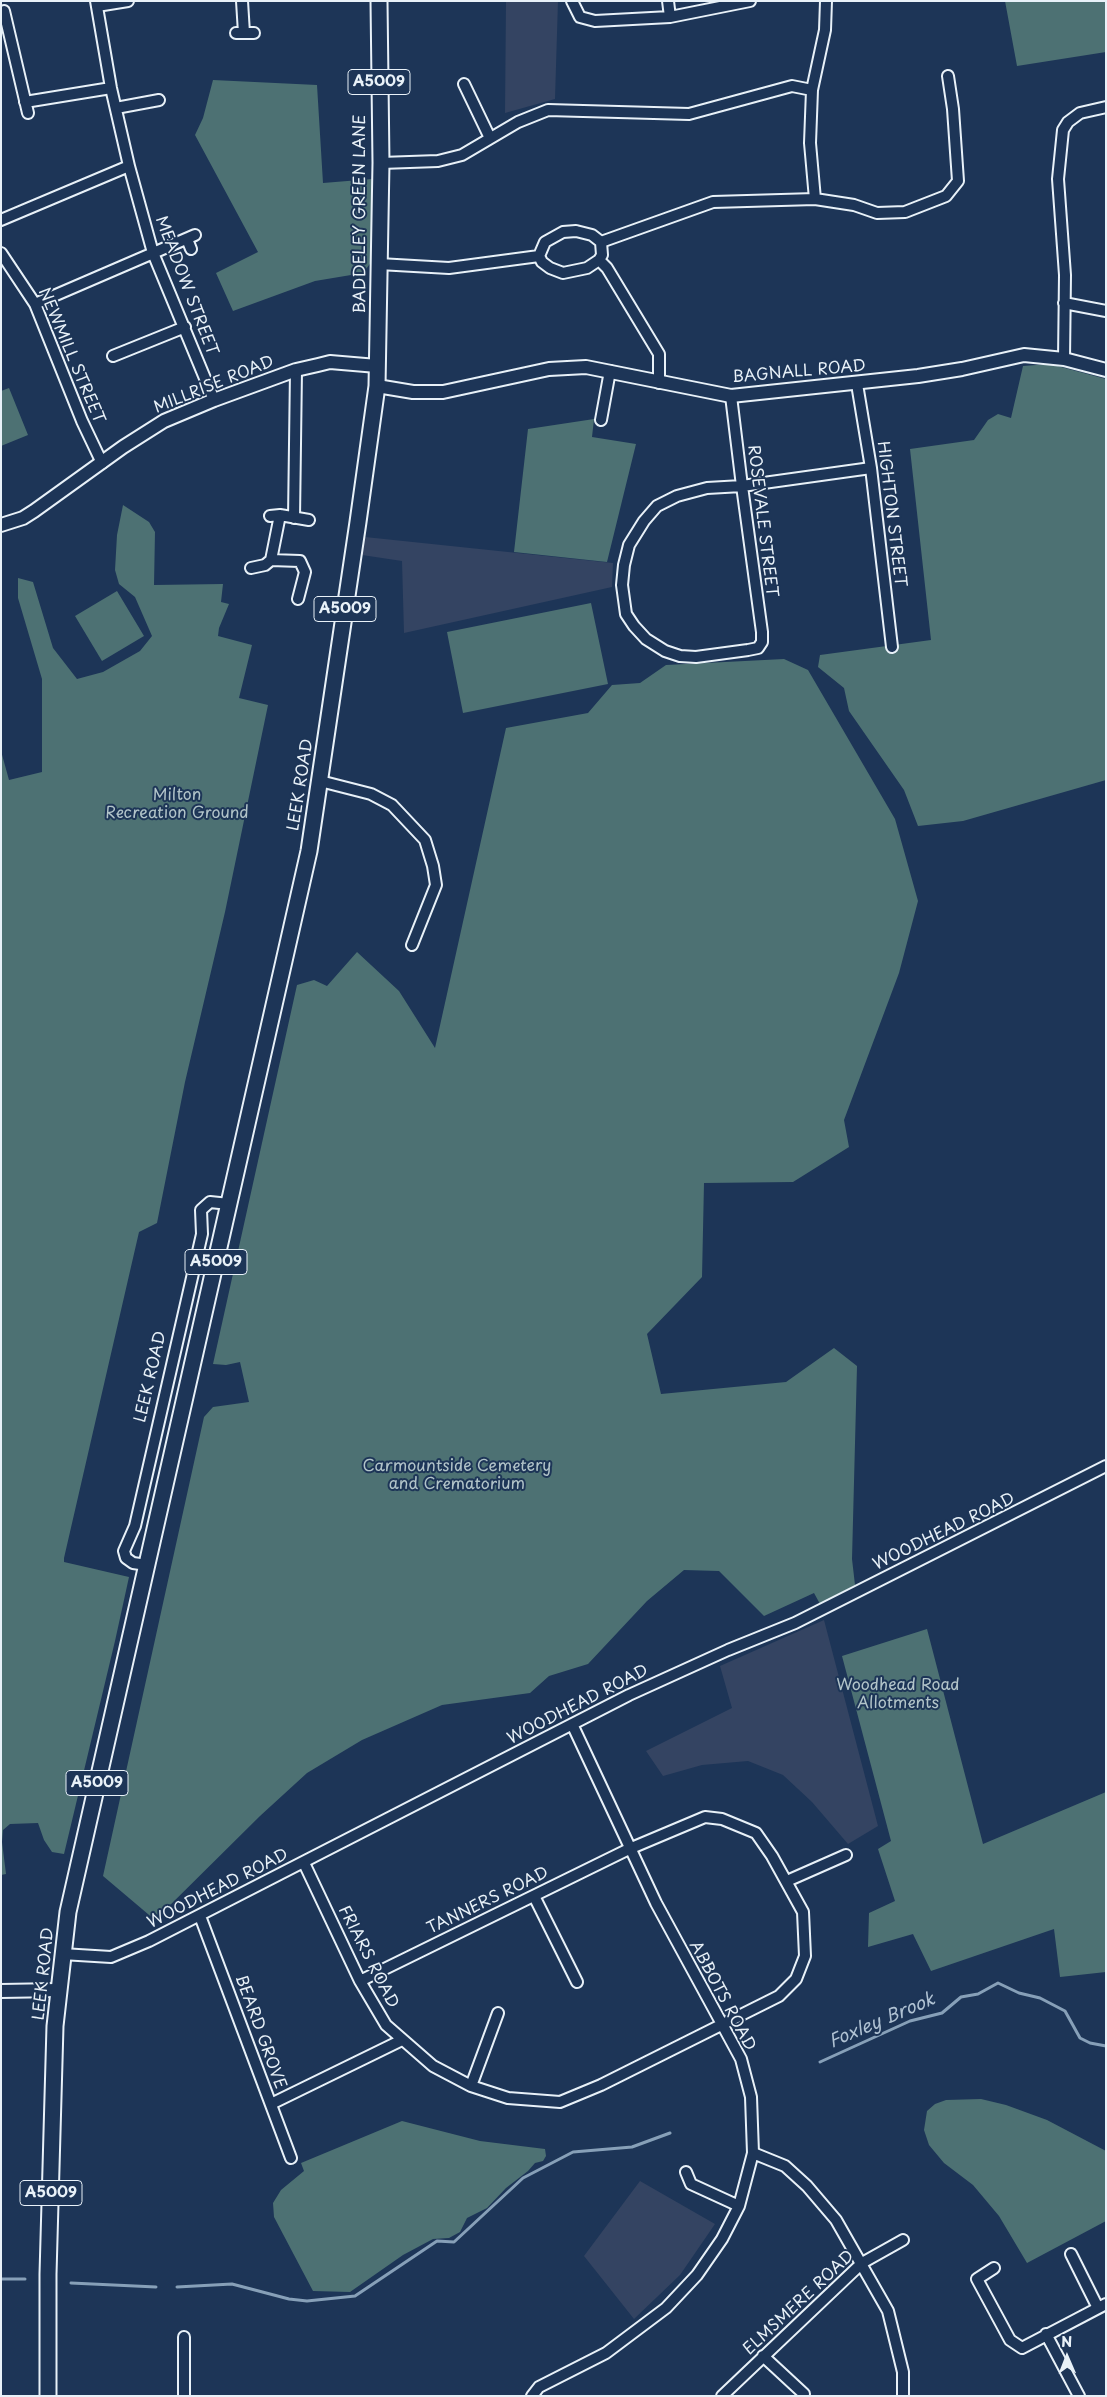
<!DOCTYPE html>
<style>
body{margin:0}
#map{position:relative;width:1107px;height:2397px;overflow:hidden;background:#1d3557;font-family:"Playpen Sans",sans-serif}
canvas{display:block}
.frame{position:absolute;inset:0;border:2px solid #e8f1f8;pointer-events:none}
.north{position:absolute;left:1042px;top:2332px;width:50px;height:50px;-webkit-text-stroke:4px #1d3557;paint-order:stroke;rotate:359deg;font-size:14px;font-weight:700;line-height:20px;text-align:center;color:#e8f1f8}
.north::after{content:'';display:block;margin:auto;width:18px;height:22px;background:#e8f1f8;clip-path:polygon(50% 0,100% 100%,50% 72%,0 100%)}
</style>
<div id="map">
<canvas width="1107" height="2397"></canvas>
<div class="frame"></div>
<div class="north">N</div>
</div>
<script>
const g = document.querySelector('canvas').getContext('2d');
g.lineJoin = 'round';
function paint(path, color) {
  g.fillStyle = color;
  g.fill(path, 'evenodd');
}
function toPath(rows) {
  const path = new Path2D();
  for (const r of rows) {
    path.moveTo(r[0], r[1]);
    for (let i = 2; i < r.length; i += 2) path.lineTo(r[i], r[i + 1]);
  }
  return path;
}
function strokePath(path, color, width, dash) {
  g.strokeStyle = color;
  g.lineWidth = width;
  g.lineCap = dash ? 'butt' : 'round';
  g.setLineDash(dash || []);
  g.stroke(path);
}
function drawText(font, color, halo, rows, align = 'center') {
  g.font = font + ' "Playpen Sans",sans-serif';
  g.lineWidth = 4;
  g.setLineDash([]);
  g.textBaseline = 'middle';
  g.strokeStyle = halo;
  g.fillStyle = color;
  for (const [text, x, y, turn = 0] of rows) {
    g.save();
    g.translate(x, y);
    g.rotate((+turn || 0) * Math.PI / 180);
    g.textAlign = isNaN(turn) ? turn : align;
    if (halo) g.strokeText(text, 0, 0);
    g.fillText(text, 0, 0);
    g.restore();
  }
}
paint(toPath([
 [506,1,558,1,555,99,505,113],
 [365,537,613,563,612,587,404,633,402,561,362,555],
 [824,1620,878,1826,848,1844,812,1802,783,1775,748,1761,702,1765,663,1776,646,1751,732,1708,720,1666],
 [640,2181,715,2224,680,2275,634,2319,584,2256]
]), '#344462');
paint(toPath([
 [1005,1,1106,1,1106,52,1017,66],
 [213,80,317,85,323,183,372,179,372,261,363,273,315,281,233,311,216,273,258,252,195,135,203,118],
 [1050,364,1106,379,1106,780,963,821,918,826,904,790,849,711,844,688,818,667,820,655,931,640,910,449,974,440,988,420,998,414,1011,418,1023,366],
 [9,388,28,435,1,446,1,391],
 [594,419,592,437,636,444,607,562,514,552,528,429],
 [123,505,149,522,155,532,154,585,223,584,221,602,229,604,219,628,218,636,252,645,239,698,268,705,225,912,185,1082,157,1223,139,1232,64,1558,64,1562,129,1577,115,1641,64,1854,52,1852,44,1840,38,1823,10,1824,3,1830,2,1842,6,1874,1,1875,1,751,9,780,42,772,42,679,18,598,18,578,33,582,53,648,77,679,103,672,140,651,152,636,135,597,119,584,115,570,117,535],
 [117,591,144,636,102,661,75,616],
 [591,603,608,684,463,713,447,632],
 [784,659,808,670,895,819,918,901,899,973,844,1120,849,1147,793,1182,704,1183,702,1277,647,1334,661,1394,786,1382,834,1348,857,1366,852,1559,855,1585,820,1604,814,1593,764,1616,719,1571,684,1570,647,1601,588,1664,549,1676,530,1693,442,1705,362,1740,307,1773,260,1816,155,1920,103,1876,204,1417,213,1407,249,1402,240,1362,226,1365,213,1364,297,985,314,980,327,986,357,952,399,991,435,1048,506,728,588,713,612,685,640,683,666,665],
 [927,1629,983,1844,1106,1792,1106,1972,1060,1977,1054,1929,931,1971,913,1934,868,1947,869,1913,895,1901,878,1849,891,1841,842,1656],
 [981,2099,1006,2105,1047,2120,1106,2151,1106,2221,1027,2263,999,2216,973,2185,944,2163,929,2145,924,2130,927,2111,935,2104,946,2100],
 [402,2121,480,2141,545,2149,546,2156,543,2161,535,2163,528,2171,506,2188,487,2208,467,2218,460,2232,449,2238,433,2239,403,2255,350,2292,313,2291,274,2217,273,2203,281,2190,304,2171,301,2163]
]), '#4d7173');
strokePath(toPath([
 [820,2062,910,2021,942,2013,961,1997,978,1994,998,1983,1019,1993,1040,1998,1065,2011,1080,2038,1090,2043,1106,2046],
 [1,2279,25,2279],
 [71,2283,156,2287],
 [177,2287,232,2284,289,2299,307,2301,355,2296,437,2241,454,2242,523,2178,573,2152,632,2147,670,2133]
]), '#87a0b8', 3);
const minor = toPath([
 [96,1,111,88,129,166,153,253,214,400],
 [242,1,244,33],
 [572,1,580,17,595,21,670,17,750,1],
 [668,1,670,17],
 [97,6,128,1],
 [4,11,28,113],
 [236,33,254,33],
 [464,84,490,138],
 [25,102,111,88],
 [116,108,159,100],
 [381,163,438,161,462,155,518,122,548,110,689,114,792,86,812,90],
 [815,199,810,143,812,90,825,30,826,1],
 [1,220,129,166],
 [576,231,592,235,601,242,602,255,599,260,587,268,563,273,550,268,542,262,539,256,545,242,563,232,576,231],
 [187,239,191,249],
 [601,242,713,202,815,199,854,205,877,213,905,212,946,196,958,181,953,109,948,76],
 [1,253,35,304,82,421,102,463],
 [599,260,607,268,659,354,659,383],
 [379,264,449,268,539,256],
 [1064,303,1106,311],
 [35,304,195,235],
 [113,356,185,327],
 [1064,359,1065,275,1058,179,1063,130,1068,122,1080,113,1106,107],
 [857,384,871,468,892,647],
 [731,396,742,486,762,632,762,642,758,648,748,650,696,657,680,656,665,651,646,639,634,626,626,614,622,585,624,565,629,545,644,521,657,506,677,496,707,488,742,486,871,468],
 [601,420,610,371],
 [270,516,280,515,309,520],
 [294,518,296,370],
 [271,560,300,561,305,572,298,599],
 [251,568,265,565,271,560,280,515],
 [320,781,371,794,392,805,425,840,433,866,436,885,412,945],
 [147,1565,133,1563,126,1558,124,1551,135,1526,202,1234,201,1210,210,1202,229,1204],
 [304,1863,360,1981,386,2025,433,2066,471,2086,508,2098,560,2102,601,2085,779,1996,796,1979,805,1956,803,1912,772,1856,756,1833,722,1819,705,1817,629,1849,360,1981],
 [787,1881,846,1855],
 [534,1896,577,1982],
 [200,1916,291,2158],
 [62,1954,111,1957,149,1941,629,1695,728,1650,795,1623,1106,1466],
 [471,2086,498,2013],
 [271,2104,402,2040],
 [753,2153,785,2166,807,2186,836,2220,888,2311,903,2372,903,2396],
 [686,2172,691,2184,739,2206],
 [1071,2254,1098,2308],
 [994,2268,977,2279,1010,2340,1022,2348,1106,2304],
 [1046,2334,1079,2396],
 [184,2337,184,2396],
 [763,2356,804,2394],
 [532,2396,539,2387,606,2353,666,2308,697,2275,722,2239,739,2206,753,2153,751,2097,741,2059,656,1903,572,1724],
 [722,2396,862,2263,903,2240]
]);
const tertiary = toPath([
 [377,386,413,392,443,392,549,369,586,367,731,396,918,376,962,369,1024,355,1064,359,1106,370],
 [1,525,23,518,34,511,123,447,164,421,214,400,296,370,318,365,330,362,377,366],
 [1,1991,58,1990]
]);
const primary = toPath([
 [48,2396,48,2274,55,2026,68,1912,309,851,358,522,377,386,381,163,379,1]
]);
strokePath(minor, '#e8f1f8', 14);
strokePath(tertiary, '#e8f1f8', 16);
strokePath(primary, '#e8f1f8', 19);
strokePath(minor, '#1d3557', 10);
strokePath(tertiary, '#1d3557', 12);
strokePath(primary, '#1d3557', 15);
for (const [x, y, w] of [
 [379,82,62],
 [345,609,62],
 [216,1262,62],
 [97,1783,62],
 [51,2193,62]
]) {
  const box = new Path2D();
  box.roundRect(x - w / 2, y - 12.5, w, 25, 4);
  g.fillStyle = '#1d3557';
  g.fill(box);
  strokePath(box, '#e8f1f8', 1);
}
drawText('bold 15px', '#e8f1f8', null, [
 ["A5009",379,82],
 ["A5009",345,609],
 ["A5009",216,1262],
 ["A5009",97,1783],
 ["A5009",51,2193]
]);
drawText('16px', '#e8f1f8', '#1d3557', [
 ["BADDELEY GREEN LANE",361,214,-90],
 ["MEADOW STREET",186,286,69],
 ["NEWMILL STREET",71,356,67],
 ["BAGNALL ROAD",799,372,-5],
 ["MILLRISE ROAD",214,385,-22],
 ["HIGHTON STREET",891,514,83],
 ["ROSEVALE STREET",762,521,83],
 ["LEEK ROAD",301,785,-81],
 ["LEEK ROAD",151,1377,-77],
 ["WOODHEAD ROAD",944,1532,-26],
 ["WOODHEAD ROAD",578,1705,-27],
 ["WOODHEAD ROAD",218,1889,-27],
 ["TANNERS ROAD",488,1901,-26],
 ["FRIARS ROAD",368,1957,63],
 ["LEEK ROAD",44,1974,-84],
 ["ABBOTS ROAD",722,1996,62],
 ["BEARD GROVE",260,2032,70],
 ["ELMSMERE ROAD",799,2303,-43]
]);
drawText('16px', '#b2c4c9', '#1d3557', [
 ["Milton",177,796],
 ["Recreation Ground",177,814],
 ["Carmountside Cemetery",457,1467],
 ["and Crematorium",457,1485],
 ["Woodhead Road",898,1686],
 ["Allotments",898,1704]
]);
drawText('italic 18px', '#b0c2d3', '#1d3557', [
 ["Foxley Brook",882,2021,-23]
]);
</script>
